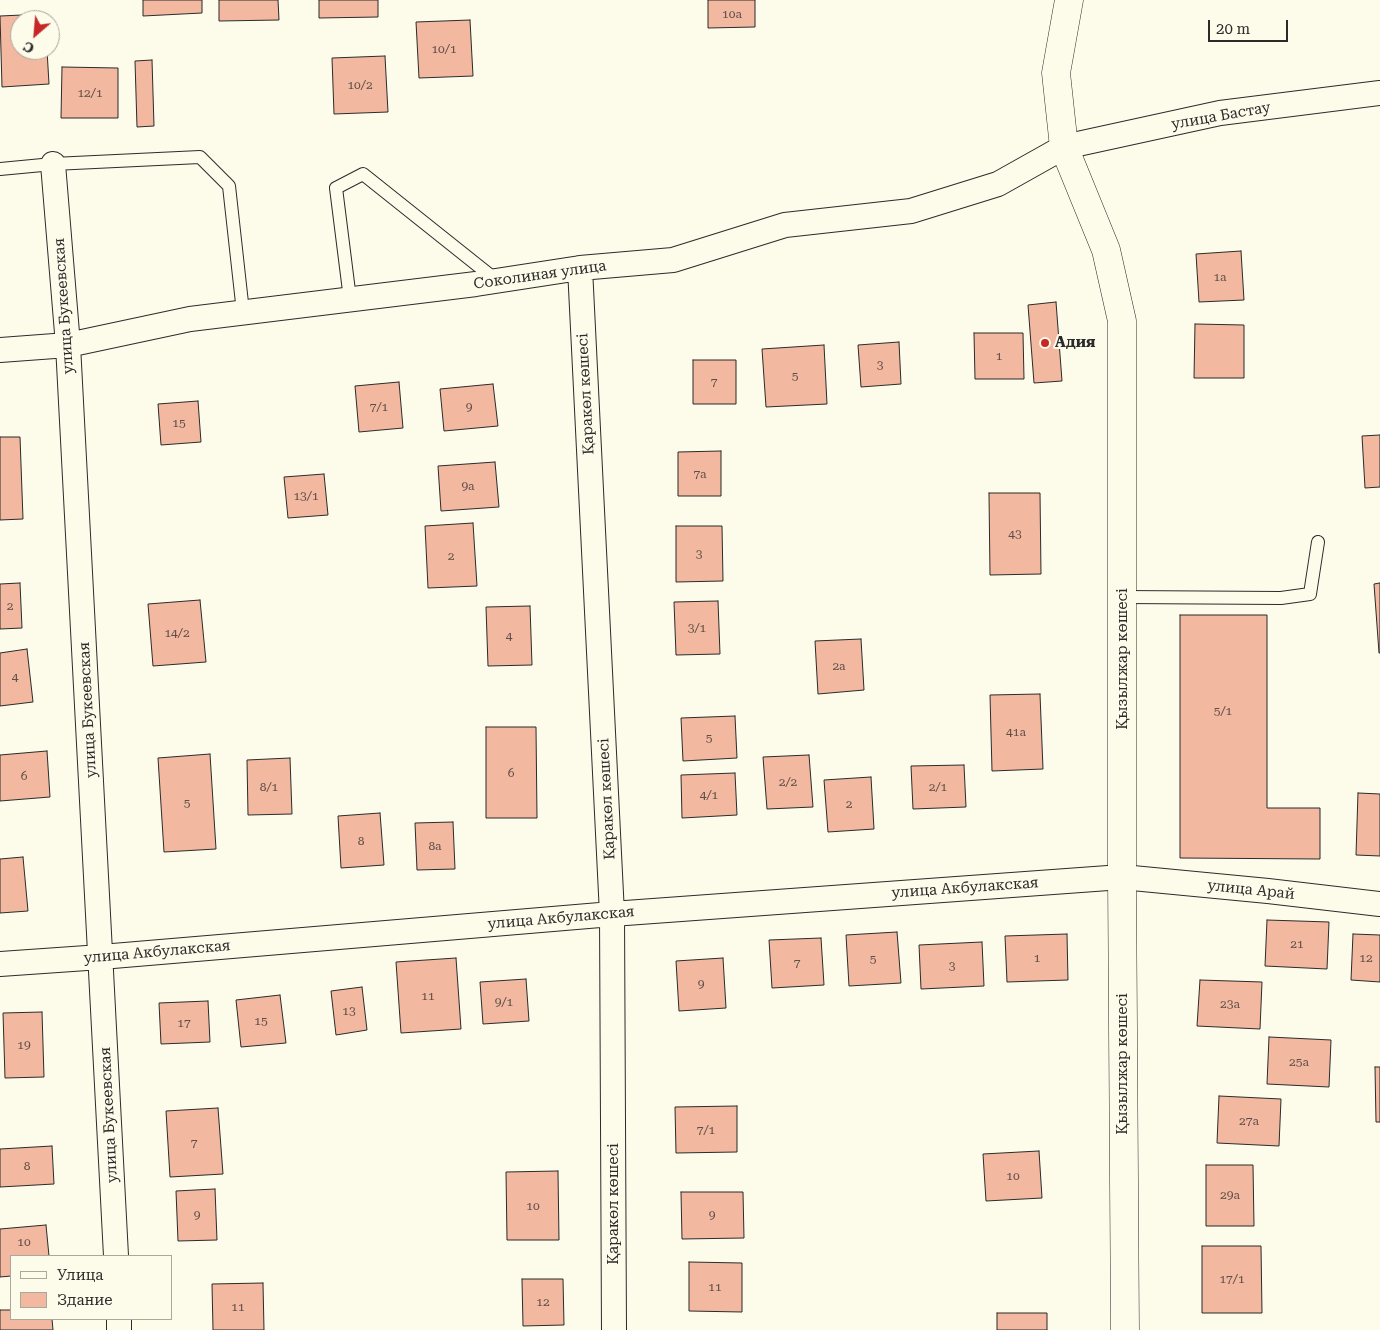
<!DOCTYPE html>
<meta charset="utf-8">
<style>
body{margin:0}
#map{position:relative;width:1380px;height:1330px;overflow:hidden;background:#fdfbea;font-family:"Roboto Serif",serif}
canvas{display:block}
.legend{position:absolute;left:10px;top:1255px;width:162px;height:65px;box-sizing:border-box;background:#fdfbea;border:1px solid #a9a89e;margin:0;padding:6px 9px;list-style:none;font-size:15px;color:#2b2b2b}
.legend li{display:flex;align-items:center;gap:10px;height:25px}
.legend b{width:25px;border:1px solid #a9a89e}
.north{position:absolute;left:10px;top:10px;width:50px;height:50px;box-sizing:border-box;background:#fdfbea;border:1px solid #a9a89e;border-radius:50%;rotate:207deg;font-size:14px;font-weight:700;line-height:20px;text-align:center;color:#2b2b2b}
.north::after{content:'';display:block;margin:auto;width:18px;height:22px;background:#c62828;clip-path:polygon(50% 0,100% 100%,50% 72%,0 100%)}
.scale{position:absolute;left:1208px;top:20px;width:80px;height:22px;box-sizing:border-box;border:2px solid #2b2b2b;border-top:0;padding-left:6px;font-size:15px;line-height:18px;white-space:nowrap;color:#2b2b2b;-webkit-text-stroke:4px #fdfbea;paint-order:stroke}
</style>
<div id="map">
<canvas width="1380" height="1330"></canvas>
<ul class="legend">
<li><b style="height:6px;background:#fdfbea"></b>Улица</li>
<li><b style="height:14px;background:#f2b8a0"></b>Здание</li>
</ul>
<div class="north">С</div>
<div class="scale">20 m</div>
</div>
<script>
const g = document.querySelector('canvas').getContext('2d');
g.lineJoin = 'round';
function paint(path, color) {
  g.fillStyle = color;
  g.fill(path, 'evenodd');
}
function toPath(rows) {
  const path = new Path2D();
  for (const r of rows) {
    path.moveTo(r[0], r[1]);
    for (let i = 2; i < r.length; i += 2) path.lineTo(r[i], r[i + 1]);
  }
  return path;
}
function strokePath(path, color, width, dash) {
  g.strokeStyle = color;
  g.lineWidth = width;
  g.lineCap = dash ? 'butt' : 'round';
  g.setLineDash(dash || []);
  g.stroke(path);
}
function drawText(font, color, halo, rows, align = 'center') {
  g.font = font + ' "Roboto Serif",serif';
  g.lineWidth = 4;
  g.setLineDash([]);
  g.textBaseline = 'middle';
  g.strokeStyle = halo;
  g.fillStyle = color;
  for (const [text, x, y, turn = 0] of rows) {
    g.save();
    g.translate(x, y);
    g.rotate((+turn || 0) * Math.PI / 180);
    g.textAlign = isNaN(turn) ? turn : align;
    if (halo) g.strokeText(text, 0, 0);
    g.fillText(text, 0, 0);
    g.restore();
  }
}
const building = toPath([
 [143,0,202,0,202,13,143,16,143,0],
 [219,0,278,0,279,20,219,21,219,0],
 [319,0,378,0,378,17,319,18,319,0],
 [708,0,755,0,755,27,708,28,708,0],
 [45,14,45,20,20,20,20,50,47,50,49,84,2,87,0,16,45,14],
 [470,20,473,76,419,78,416,22,470,20],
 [385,56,388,112,334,114,332,58,385,56],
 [152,60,154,126,137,127,135,61,152,60],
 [62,67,118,68,118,118,61,118,62,67],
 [1241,251,1244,300,1199,302,1196,254,1241,251],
 [1056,302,1062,381,1034,383,1028,305,1056,302],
 [1195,324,1244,325,1244,378,1194,378,1195,324],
 [974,333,1023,333,1024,379,975,379,974,333],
 [899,342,901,384,861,387,858,345,899,342],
 [824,345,827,404,766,407,762,349,824,345],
 [693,360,736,360,736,404,693,404,693,360],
 [399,382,403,428,359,432,355,386,399,382],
 [493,384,498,426,444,431,440,389,493,384],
 [198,401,201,442,161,445,158,404,198,401],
 [1380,435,1380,487,1365,488,1362,436,1380,435],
 [0,437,20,437,23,519,0,520,0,437],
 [721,451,721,496,678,496,678,452,721,451],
 [495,462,499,507,441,511,438,466,495,462],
 [324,474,328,515,288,518,284,477,324,474],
 [989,493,1040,493,1041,574,990,575,989,493],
 [473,523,477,586,428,588,425,526,473,523],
 [676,526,722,526,723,581,676,582,676,526],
 [20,583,22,628,0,629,0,584,20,583],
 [1380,583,1380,653,1379,653,1374,584,1380,583],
 [200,600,206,662,153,666,148,604,200,600],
 [718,601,720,654,676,655,674,602,718,601],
 [530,606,532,665,488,666,486,607,530,606],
 [1180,615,1267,615,1267,808,1320,808,1320,859,1180,858,1180,615],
 [861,639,864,690,818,694,815,641,861,639],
 [27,649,33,702,0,706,0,653,27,649],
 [1040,694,1043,769,992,771,990,695,1040,694],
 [735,716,737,758,683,761,681,718,735,716],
 [486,727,536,727,537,818,486,818,486,727],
 [47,751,50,797,0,801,0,755,47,751],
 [210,754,216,849,164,852,158,758,210,754],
 [809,755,813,807,767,809,763,757,809,755],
 [290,758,292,814,248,815,247,760,290,758],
 [964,765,966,807,913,809,911,766,964,765],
 [735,773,737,815,682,818,681,775,735,773],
 [871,777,874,829,828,832,824,780,871,777],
 [1358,793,1380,794,1380,856,1356,855,1358,793],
 [380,813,384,865,341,868,338,816,380,813],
 [453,822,455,869,417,870,415,823,453,822],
 [23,857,28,911,0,913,0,859,23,857],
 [1267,920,1329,922,1327,969,1265,966,1267,920],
 [897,932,901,983,849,986,846,935,897,932],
 [1067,934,1068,980,1007,982,1005,936,1067,934],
 [1353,934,1380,935,1380,982,1351,980,1353,934],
 [821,938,824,985,772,988,769,940,821,938],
 [982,942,984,986,921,989,919,945,982,942],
 [456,958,461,1029,401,1033,396,962,456,958],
 [723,958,726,1008,679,1011,676,961,723,958],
 [526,979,529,1021,483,1024,480,982,526,979],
 [1200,980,1262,982,1260,1029,1197,1026,1200,980],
 [362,987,367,1030,336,1035,331,991,362,987],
 [280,995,286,1043,241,1047,236,1000,280,995],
 [208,1001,210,1042,161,1044,159,1003,208,1001],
 [42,1012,44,1077,5,1078,3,1013,42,1012],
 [1269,1037,1331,1040,1329,1087,1267,1084,1269,1037],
 [1375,1067,1380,1067,1380,1122,1376,1122,1375,1067],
 [1219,1096,1281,1099,1279,1146,1217,1143,1219,1096],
 [737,1106,737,1152,676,1153,675,1107,737,1106],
 [218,1108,223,1174,170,1177,166,1111,218,1108],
 [52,1146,54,1184,0,1187,0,1149,52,1146],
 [1039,1151,1042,1198,986,1201,983,1154,1039,1151],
 [1206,1165,1253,1165,1254,1226,1206,1226,1206,1165],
 [558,1171,559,1240,507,1240,506,1172,558,1171],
 [215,1189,217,1240,178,1241,176,1191,215,1189],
 [681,1192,743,1192,744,1238,682,1239,681,1192],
 [46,1225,49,1256,11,1256,11,1276,0,1277,0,1229,46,1225],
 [1202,1246,1261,1246,1262,1313,1202,1313,1202,1246],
 [689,1262,742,1263,742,1312,689,1311,689,1262],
 [522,1279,563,1279,564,1325,523,1326,522,1279],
 [263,1283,264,1330,213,1330,212,1284,263,1283],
 [0,1310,11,1310,11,1319,52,1319,53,1330,0,1330,0,1310],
 [997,1313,1047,1313,1047,1330,997,1330,997,1313]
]);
paint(building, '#f2b8a0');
strokePath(building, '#2b2b2b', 1);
const service = toPath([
 [0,169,53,164,200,157,229,186,243,312],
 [350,299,336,188,363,174,496,280],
 [1123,597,1281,598,1310,594,1318,542]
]);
const minor = toPath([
 [53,164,68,345,116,1256],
 [580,268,612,914,614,1330],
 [0,350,68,345,190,319,476,284,580,268,673,260,785,225,911,211,998,184,1064,147,1220,113,1380,93],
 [0,964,101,957,612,914,1122,877,1268,891,1380,904],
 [119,1319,119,1330]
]);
const tertiary = toPath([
 [1069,0,1056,73,1064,147,1106,250,1122,321,1122,877,1125,1330]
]);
strokePath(service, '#2b2b2b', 14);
strokePath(minor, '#2b2b2b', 26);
strokePath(tertiary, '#2b2b2b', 29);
strokePath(service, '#fdfbea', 12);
strokePath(minor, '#fdfbea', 24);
strokePath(tertiary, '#fdfbea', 28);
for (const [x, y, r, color] of [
 [1045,343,5,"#c62828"]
]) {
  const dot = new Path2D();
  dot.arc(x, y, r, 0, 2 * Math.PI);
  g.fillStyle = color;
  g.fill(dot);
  strokePath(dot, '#fdfbea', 2);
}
drawText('12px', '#5d4e48', null, [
 ["10а",732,14],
 ["10/1",444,49],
 ["10/2",360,85],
 ["12/1",90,93],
 ["1а",1220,277],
 ["1",999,356],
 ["3",880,365],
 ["5",795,376],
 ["7",714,382],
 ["7/1",379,407],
 ["9",469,407],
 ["15",179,423],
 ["7а",700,474],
 ["9а",468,486],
 ["13/1",306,496],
 ["43",1015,534],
 ["3",699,554],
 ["2",451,556],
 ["2",10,606],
 ["3/1",697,628],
 ["14/2",177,633],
 ["4",509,636],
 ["2а",839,666],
 ["4",15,677],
 ["5/1",1223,711],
 ["41а",1016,732],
 ["5",709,738],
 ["6",511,773],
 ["6",24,776],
 ["2/2",788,782],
 ["8/1",269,787],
 ["2/1",938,787],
 ["4/1",709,795],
 ["5",187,803],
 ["2",849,804],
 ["8",361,841],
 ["8а",435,846],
 ["21",1297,944],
 ["1",1037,958],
 ["12",1366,958],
 ["5",873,959],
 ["7",797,963],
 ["3",952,966],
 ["9",701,984],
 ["11",428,996],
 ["9/1",504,1002],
 ["23а",1230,1004],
 ["13",349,1011],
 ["15",261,1021],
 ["17",184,1023],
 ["19",24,1045],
 ["25а",1299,1062],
 ["27а",1249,1121],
 ["7/1",706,1130],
 ["7",194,1143],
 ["8",27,1166],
 ["10",1013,1176],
 ["29а",1230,1195],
 ["10",533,1206],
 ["9",197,1215],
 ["9",712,1215],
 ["10",24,1242],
 ["17/1",1232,1279],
 ["11",715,1287],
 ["12",543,1302],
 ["11",238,1307]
]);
drawText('15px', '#2b2b2b', '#fdfbea', [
 ["улица Бастау",1221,116,-10],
 ["Соколиная улица",540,275,-8],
 ["улица Букеевская",64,306,-94],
 ["Қаракөл көшесі",586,394,-93],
 ["Қызылжар көшесі",1123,659,-90],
 ["улица Букеевская",88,710,-93],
 ["Қаракөл көшесі",607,799,-93],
 ["улица Акбулакская",965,888,-4],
 ["улица Арай",1251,890,6],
 ["улица Акбулакская",561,918,-5],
 ["улица Акбулакская",157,952,-5],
 ["Қызылжар көшесі",1123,1064,-90],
 ["улица Букеевская",109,1115,-93],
 ["Қаракөл көшесі",614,1204,-90]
]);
drawText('bold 15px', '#2b2b2b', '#fdfbea', [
 ["Адия",1055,343]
], 'left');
</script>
